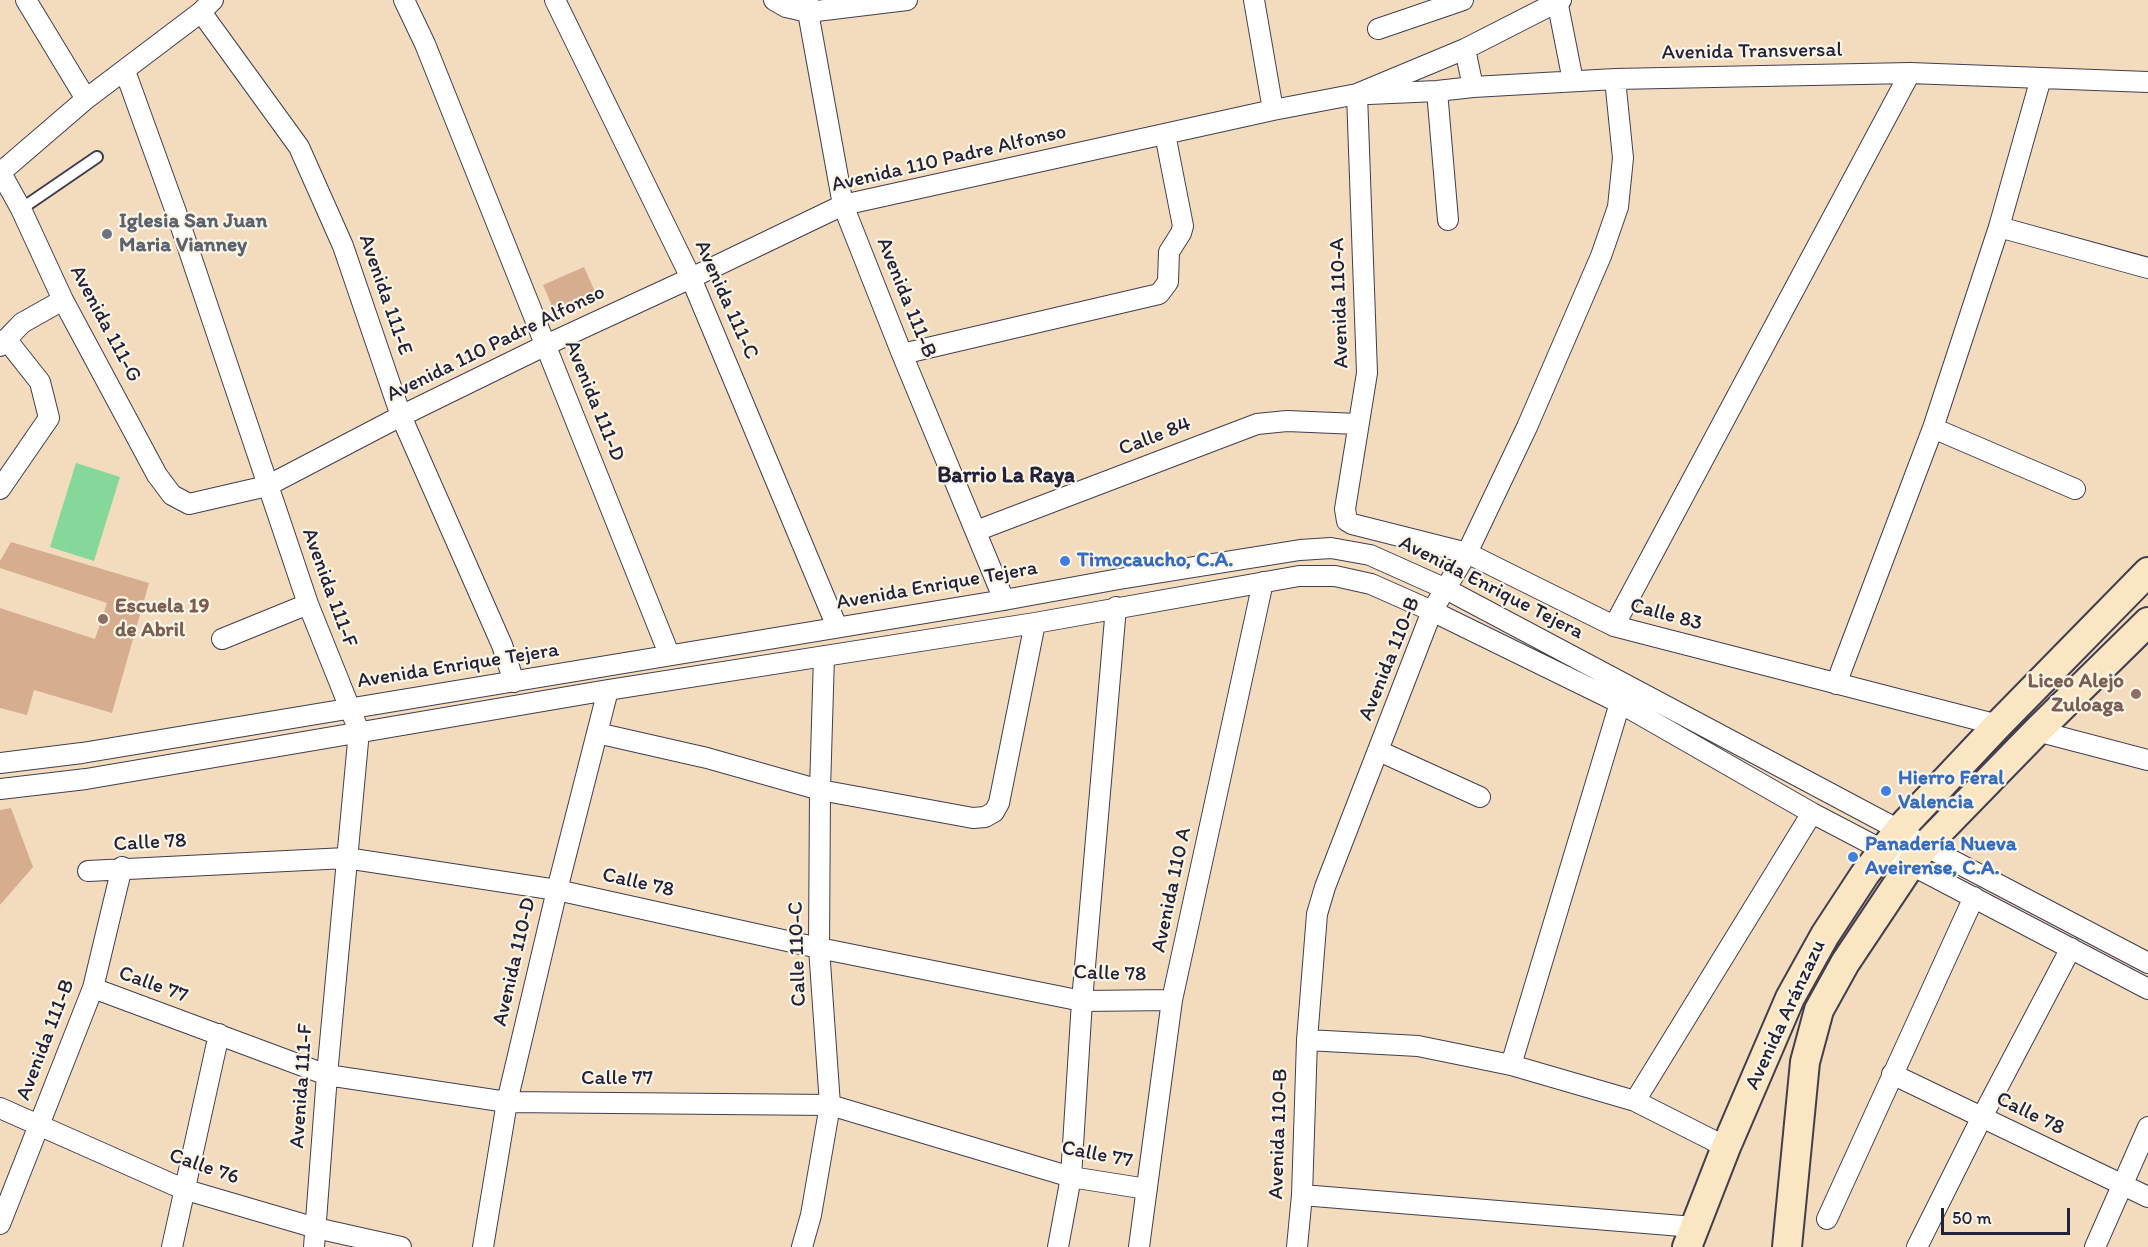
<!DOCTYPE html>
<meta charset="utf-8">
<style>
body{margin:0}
#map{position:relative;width:2148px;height:1247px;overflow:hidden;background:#f3dcbe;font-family:Itim,sans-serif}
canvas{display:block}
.scale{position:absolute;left:1941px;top:1208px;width:129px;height:27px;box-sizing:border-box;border:3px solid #22223b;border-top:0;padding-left:8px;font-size:18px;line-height:21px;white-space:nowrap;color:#22223b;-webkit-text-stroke:4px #fcf5e5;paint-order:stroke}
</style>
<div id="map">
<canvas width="2148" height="1247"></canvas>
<div class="scale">50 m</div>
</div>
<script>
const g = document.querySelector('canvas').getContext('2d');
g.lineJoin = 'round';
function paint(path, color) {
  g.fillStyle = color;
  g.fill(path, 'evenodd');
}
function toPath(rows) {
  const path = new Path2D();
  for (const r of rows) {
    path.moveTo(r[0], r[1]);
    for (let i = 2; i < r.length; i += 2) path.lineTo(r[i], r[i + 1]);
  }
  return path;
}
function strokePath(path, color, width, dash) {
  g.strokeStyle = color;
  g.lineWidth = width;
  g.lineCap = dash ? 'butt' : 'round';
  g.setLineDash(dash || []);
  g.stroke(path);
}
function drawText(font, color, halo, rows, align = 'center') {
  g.font = font + ' Itim,sans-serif';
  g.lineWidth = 4.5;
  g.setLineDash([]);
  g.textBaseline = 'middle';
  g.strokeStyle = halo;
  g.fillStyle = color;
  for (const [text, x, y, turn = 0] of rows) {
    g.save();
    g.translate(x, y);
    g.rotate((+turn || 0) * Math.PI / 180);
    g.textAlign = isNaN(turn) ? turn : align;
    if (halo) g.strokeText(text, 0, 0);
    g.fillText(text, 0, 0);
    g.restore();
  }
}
paint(toPath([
 [76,463,120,477,94,561,50,547]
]), '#85d899');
paint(toPath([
 [584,267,596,294,555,313,543,285],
 [11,542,149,583,112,713,34,690,27,715,0,708,0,608,95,639,107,603,0,568,0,561],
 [11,808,33,867,0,905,0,810]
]), '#d6ad8f');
const lane = toPath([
 [21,209,97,157]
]);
const street = toPath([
 [26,0,86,99],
 [404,0,425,44,669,654],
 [555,0,691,278,837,627],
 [774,0,786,7,808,12,907,0],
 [808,0,808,12,843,205,902,354,1004,600],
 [1254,0,1273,110],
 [1557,0,1573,81],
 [201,12,299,147,343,246,401,416,502,645,514,682],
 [1378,29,1463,0],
 [1465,49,1473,87],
 [125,71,176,212,308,604,359,731,327,1075,314,1247],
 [1437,91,1448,220],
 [1357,94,1367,373,1345,509,1347,521,1352,524,1467,553,1614,626,1998,725],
 [1369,94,1437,91,1473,87,1615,79,1910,73,2148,82],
 [0,173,86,99,201,12,213,0],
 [1,173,21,209,63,300,157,475,172,495,189,504,267,486,401,416,546,345,691,278,843,205,1273,110,1357,94,1465,49,1561,0],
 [1999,227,2148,268],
 [0,346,22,323,63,300],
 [902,354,1159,294,1168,282,1169,252,1181,233,1183,226,1165,134],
 [1933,428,2075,489],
 [0,489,49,418,40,382,6,339],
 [976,531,1257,424,1287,421,1358,424],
 [1614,626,1910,73],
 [222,639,308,604],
 [1836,684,1933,428,1999,227,2041,78],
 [2037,731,2148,760],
 [597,733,707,758,820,790,973,818,985,817,994,812,999,803,1035,623],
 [1379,751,1480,797],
 [0,763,82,753,1004,600,1119,579,1300,550,1331,548,1370,555,1446,589,1899,830,1925,846,2148,963],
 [0,789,86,779,608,690,1035,623,1299,576,1335,576,1371,584,1432,611,1620,703,1812,813,2148,989],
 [88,871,346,858,557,890,819,948,1082,1001,1172,1000],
 [93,988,327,1075,507,1102,830,1105,1071,1177,1147,1189],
 [1307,1040,1418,1046,1511,1065,1635,1101,1726,1147],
 [1511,1065,1620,703],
 [1892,1074,2148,1197],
 [1635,1101,1812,813],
 [0,1108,183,1189,316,1228,401,1247],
 [1302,1195,1694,1227],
 [1827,1219,1974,897],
 [0,1224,93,988,122,867],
 [172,1247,219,1034],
 [483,1247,507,1102,557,890,608,690],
 [802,1247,811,1215,830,1105,819,948,820,790,824,656],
 [1058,1247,1071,1177,1082,1001,1116,607],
 [1139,1247,1172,1000,1263,582],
 [1297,1247,1302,1195,1307,1040,1317,914,1325,887,1432,611,1467,553,1527,427,1601,256,1618,207,1623,158,1615,79],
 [1917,1247,1982,1117,2071,948],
 [2095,1247,2148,1127]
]);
const secondary = toPath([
 [1687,1247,1726,1147,1790,998,1825,935,1865,874,1899,830,1998,725,2148,572],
 [1787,1247,1805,1062,1819,1010,1845,963,1911,864,1925,846,2037,731,2148,622]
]);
strokePath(lane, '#413e4f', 14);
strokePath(street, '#413e4f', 22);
strokePath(secondary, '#413e4f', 32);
strokePath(lane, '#fff', 10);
strokePath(street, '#fff', 20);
strokePath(secondary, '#fbe6c4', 28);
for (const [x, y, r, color] of [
 [107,234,6,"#6b7280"],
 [1065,561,6,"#3f7fe0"],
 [103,619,6,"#8d6e63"],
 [2136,694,6,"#8d6e63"],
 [1886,791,6,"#3f7fe0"],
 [1853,857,6,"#3f7fe0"]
]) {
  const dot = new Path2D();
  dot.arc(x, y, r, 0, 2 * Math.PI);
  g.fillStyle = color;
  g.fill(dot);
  strokePath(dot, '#fcf5e5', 2);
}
drawText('21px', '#22223b', '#fcf5e5', [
 ["Avenida Transversal",1752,52,-1],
 ["Avenida 110 Padre Alfonso",949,159,-13],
 ["Avenida 111-E",385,295,71],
 ["Avenida 111-B",906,298,68],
 ["Avenida 111-C",726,300,66],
 ["Avenida 110-A",1340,303,-92],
 ["Avenida 111-G",105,324,62],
 ["Avenida 110 Padre Alfonso",496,344,-26],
 ["Avenida 111-D",594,401,68],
 ["Calle 84",1155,437,-21],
 ["Avenida Enrique Tejera",937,586,-10],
 ["Avenida 111-F",329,588,70],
 ["Avenida Enrique Tejera",1491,588,27],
 ["Calle 83",1666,615,15],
 ["Avenida 110-B",1390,659,-68],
 ["Avenida Enrique Tejera",458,666,-9],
 ["Calle 78",150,843,-3],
 ["Calle 78",638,883,13],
 ["Avenida 110 A",1172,890,-78],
 ["Calle 110-C",798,954,-92],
 ["Avenida 110-D",515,962,-77],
 ["Calle 78",1110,974,2],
 ["Calle 77",153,985,20],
 ["Avenida Aránzazu",1786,1015,-65],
 ["Avenida 111-B",46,1040,-69],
 ["Calle 77",617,1079],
 ["Avenida 111-F",302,1086,-86],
 ["Calle 78",2030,1114,26],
 ["Avenida 110-B",1279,1134,-88],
 ["Calle 77",1097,1155,11],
 ["Calle 76",204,1167,19]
]);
drawText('bold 21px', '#5b616d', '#fcf5e5', [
 ["Iglesia San Juan",119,222],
 ["Maria Vianney",119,246]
], 'left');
drawText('bold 21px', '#366cbe', '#fcf5e5', [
 ["Timocaucho, C.A.",1077,561],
 ["Hierro Feral",1898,779],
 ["Valencia",1898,803],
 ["Panadería Nueva",1865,845],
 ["Aveirense, C.A.",1865,869]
], 'left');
drawText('bold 21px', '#785e54', '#fcf5e5', [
 ["Escuela 19",115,607],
 ["de Abril",115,631],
 ["Liceo Alejo",2124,682,"right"],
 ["Zuloaga",2124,706,"right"]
], 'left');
drawText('bold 22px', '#22223b', '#fcf5e5', [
 ["Barrio La Raya",1006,476]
]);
</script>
